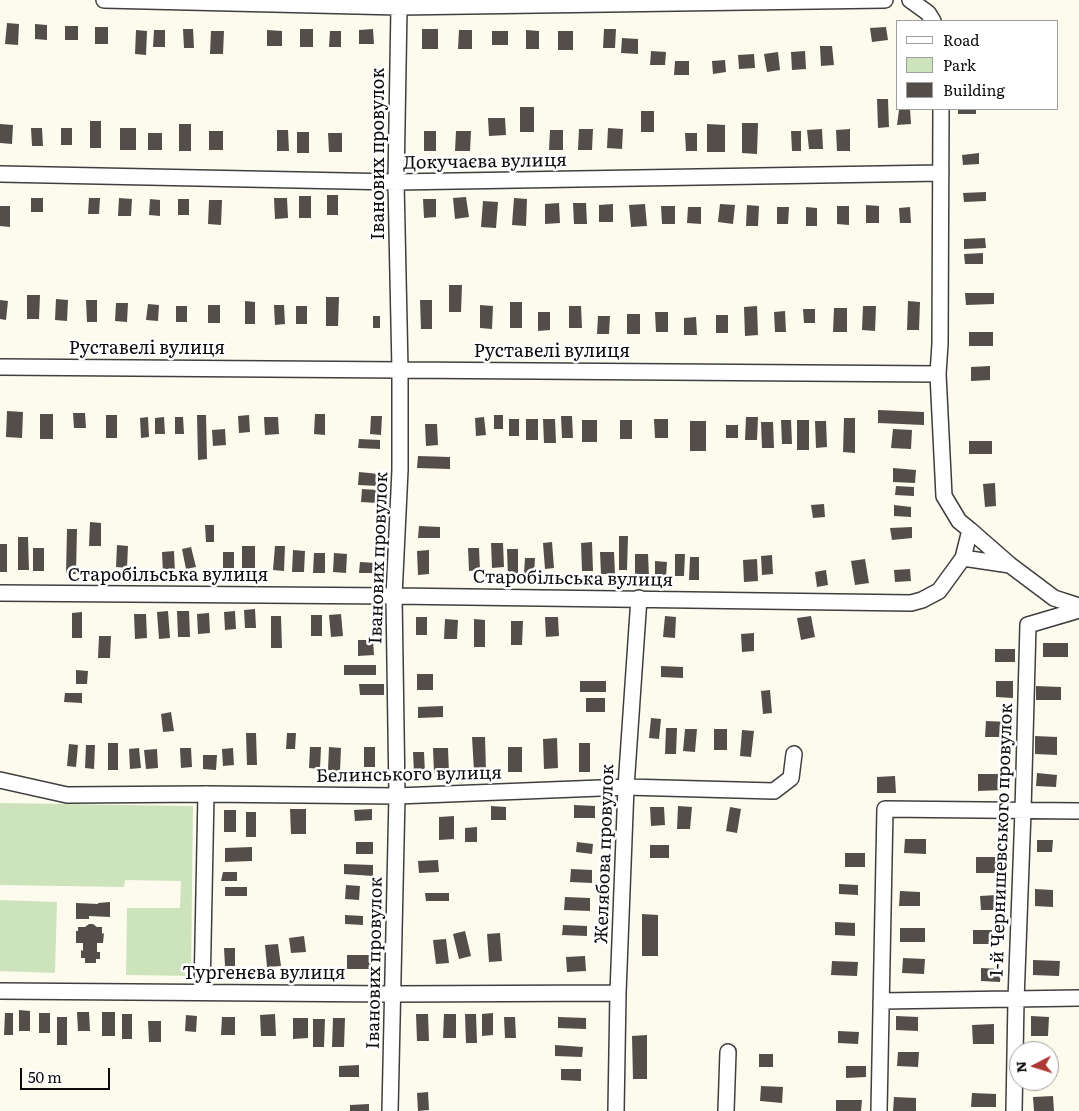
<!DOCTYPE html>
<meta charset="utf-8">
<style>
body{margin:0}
#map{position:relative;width:1079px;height:1111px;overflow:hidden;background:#fdfbed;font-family:Literata,serif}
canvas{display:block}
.legend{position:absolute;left:896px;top:20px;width:162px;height:90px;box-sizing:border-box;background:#fff;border:1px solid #9e9e9e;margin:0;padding:6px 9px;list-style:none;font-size:15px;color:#0c0c0c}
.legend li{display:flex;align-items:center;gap:10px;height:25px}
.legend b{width:25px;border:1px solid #9e9e9e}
.north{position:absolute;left:1009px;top:1041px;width:50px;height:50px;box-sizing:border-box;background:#fff;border:1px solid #9e9e9e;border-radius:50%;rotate:265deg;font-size:14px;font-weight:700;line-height:20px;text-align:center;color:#0c0c0c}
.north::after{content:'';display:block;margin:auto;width:18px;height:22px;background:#ac3734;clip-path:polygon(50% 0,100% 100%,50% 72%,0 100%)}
.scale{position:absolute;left:20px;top:1068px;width:90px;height:22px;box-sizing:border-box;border:2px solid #0c0c0c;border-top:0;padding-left:6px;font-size:15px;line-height:18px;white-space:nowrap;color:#0c0c0c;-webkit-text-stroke:4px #fff;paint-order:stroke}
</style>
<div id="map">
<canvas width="1079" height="1111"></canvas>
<ul class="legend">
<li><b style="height:6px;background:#fff"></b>Road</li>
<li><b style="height:14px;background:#cde3bb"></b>Park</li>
<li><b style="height:14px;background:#544e4a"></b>Building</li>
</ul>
<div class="north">N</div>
<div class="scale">50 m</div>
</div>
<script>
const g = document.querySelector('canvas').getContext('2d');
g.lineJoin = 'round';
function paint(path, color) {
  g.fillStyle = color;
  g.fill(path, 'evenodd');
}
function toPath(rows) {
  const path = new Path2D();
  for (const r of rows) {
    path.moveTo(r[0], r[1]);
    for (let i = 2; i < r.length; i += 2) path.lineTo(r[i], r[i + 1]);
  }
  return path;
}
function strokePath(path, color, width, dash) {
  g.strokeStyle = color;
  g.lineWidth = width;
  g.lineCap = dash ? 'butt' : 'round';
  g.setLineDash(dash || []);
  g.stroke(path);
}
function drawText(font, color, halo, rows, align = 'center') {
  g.font = font + ' Literata,serif';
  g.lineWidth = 5;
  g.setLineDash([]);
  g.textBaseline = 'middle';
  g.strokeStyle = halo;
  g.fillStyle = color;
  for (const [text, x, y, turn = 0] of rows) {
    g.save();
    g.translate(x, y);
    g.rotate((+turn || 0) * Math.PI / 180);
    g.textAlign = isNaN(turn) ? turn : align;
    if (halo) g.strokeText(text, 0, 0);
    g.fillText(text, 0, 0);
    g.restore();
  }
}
paint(toPath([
 [0,803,193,806,191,976,126,975,127,908,180,908,181,881,125,880,124,887,0,885],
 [0,900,57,902,55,973,0,971]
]), '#cde3bb');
paint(toPath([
 [7,23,19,24,18,45,5,44],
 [35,24,47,25,47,40,35,39],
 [65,26,78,26,78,40,65,40],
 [95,27,108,27,108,44,95,44],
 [886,27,888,40,872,42,870,28],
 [183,29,193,29,194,48,184,48],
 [300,29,313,29,313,47,300,47],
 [373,29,374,44,359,44,359,30],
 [422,29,438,29,438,49,422,49],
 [604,29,616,29,615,48,603,48],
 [136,30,147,31,146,55,135,54],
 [154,30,165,30,165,47,153,47],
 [267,30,282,31,282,46,267,46],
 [459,30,472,30,472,49,458,49],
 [526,30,539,31,539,49,526,49],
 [211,31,224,31,223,54,210,54],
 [330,31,341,31,341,47,329,47],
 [492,31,508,31,508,45,492,45],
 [558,31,573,31,573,50,558,50],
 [622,38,638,39,638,54,621,53],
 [820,46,832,46,834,65,821,66],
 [651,51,666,52,665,65,650,65],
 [805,51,806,69,792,70,791,52],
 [778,52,780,70,767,72,764,54],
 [754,54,755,68,739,69,738,55],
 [725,60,726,72,713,74,712,61],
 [675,61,689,61,689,75,674,75],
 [877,99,888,99,889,127,878,128],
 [520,107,534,107,534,132,520,132],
 [910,109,911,124,897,125,899,110],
 [958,109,976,109,976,114,958,114],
 [641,111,654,111,654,132,641,132],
 [488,118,505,118,506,135,489,136],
 [90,121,101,121,101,148,90,148],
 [742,123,758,123,757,154,742,153],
 [0,124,13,125,12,144,0,143],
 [179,124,191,124,191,151,179,151],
 [707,124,725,125,725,152,707,152],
 [31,128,42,128,43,146,32,146],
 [61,128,72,128,72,145,61,145],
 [120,128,136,128,136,150,120,150],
 [608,128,623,129,622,149,607,148],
 [579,129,593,129,592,150,578,150],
 [822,129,823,149,809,149,807,130],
 [850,129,850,151,837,151,836,130],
 [277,130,288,130,289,151,277,151],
 [550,130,563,130,563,150,549,150],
 [209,131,223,131,223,150,209,150],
 [424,131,436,131,436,151,424,151],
 [456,131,471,131,470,151,455,151],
 [791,131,801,131,801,151,792,151],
 [297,132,309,132,309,153,297,153],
 [148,133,162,133,162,150,148,150],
 [328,133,342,133,342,152,329,152],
 [685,133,697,133,697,151,686,151],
 [386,135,386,151,375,151,375,136],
 [979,153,979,164,963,165,962,155],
 [986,192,986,201,964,202,963,193],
 [327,195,338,195,338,215,327,215],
 [299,196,311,196,311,218,299,218],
 [466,197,469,217,455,219,453,198],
 [31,198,43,198,43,212,31,212],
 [89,198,100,198,99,214,88,214],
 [119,198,132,199,131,216,118,216],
 [274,198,287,198,288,218,275,219],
 [514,198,527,199,526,226,512,225],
 [150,199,160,200,160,216,149,215],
 [178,199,189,199,189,215,178,215],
 [423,199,436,199,436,217,424,218],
 [209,200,222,200,221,225,208,224],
 [375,201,385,201,384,224,374,223],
 [483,201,498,202,496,228,481,227],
 [559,203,560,223,545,224,545,204],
 [573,203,586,203,587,224,574,224],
 [613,204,613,222,599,222,599,205],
 [645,204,647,226,631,227,629,205],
 [720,204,735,205,733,224,718,222],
 [747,205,759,206,758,226,746,226],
 [866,205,879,206,879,223,866,223],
 [0,206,10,206,10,227,0,226],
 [661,206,675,206,675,224,662,224],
 [837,206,849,206,849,225,837,224],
 [688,207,701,207,701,224,687,223],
 [777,207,789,207,788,224,777,224],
 [806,207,817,208,817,226,806,226],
 [910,207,911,223,900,223,899,208],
 [985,238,986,248,964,249,964,239],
 [983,253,983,264,965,264,964,254],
 [449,285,462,285,461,312,449,312],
 [965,293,994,293,994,304,966,305],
 [27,295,40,295,39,319,27,319],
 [326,297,339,297,338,326,326,326],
 [56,299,68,300,67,321,55,320],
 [0,300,8,301,6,320,0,319],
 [86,300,97,300,97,322,87,322],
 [420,300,432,300,432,329,421,329],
 [245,301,255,302,255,324,245,324],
 [908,301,920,302,919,330,907,330],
 [510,302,522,302,522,328,510,328],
 [116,303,128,303,127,322,115,321],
 [148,304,159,305,158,321,146,320],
 [208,305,220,305,220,323,208,323],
 [274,305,284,305,285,324,275,325],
 [480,305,493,306,492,329,480,328],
 [176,306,187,306,187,322,176,322],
 [296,306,307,306,307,324,296,324],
 [569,306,581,306,582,328,569,328],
 [757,306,758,335,745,336,744,307],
 [863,306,876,306,875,331,862,330],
 [834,308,847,308,847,332,833,332],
 [803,309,815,309,815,323,804,323],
 [785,311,786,332,775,332,774,312],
 [538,312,550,312,550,330,538,331],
 [655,312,668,312,668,332,656,332],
 [627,314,640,314,640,334,627,334],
 [716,315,728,315,728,333,716,333],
 [373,316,380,316,380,328,373,328],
 [598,316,610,316,609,334,597,334],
 [696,317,697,335,684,335,684,318],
 [969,332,993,332,993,346,969,346],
 [990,366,990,380,971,381,971,367],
 [878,410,924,412,924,425,878,423],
 [7,411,23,412,22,438,6,437],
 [73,413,85,413,86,428,74,428],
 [40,414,53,414,53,439,40,439],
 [315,414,325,414,325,435,314,434],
 [106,415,117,415,117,438,106,438],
 [197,415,206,415,207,459,198,460],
 [249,415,250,432,239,433,238,416],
 [494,415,503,415,503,429,494,429],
 [371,416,382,416,381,435,370,434],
 [561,416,572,416,573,438,562,438],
 [148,417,149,437,141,438,140,418],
 [164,417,165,434,155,434,155,418],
 [175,417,183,417,184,434,175,434],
 [264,417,278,417,279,434,265,435],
 [484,417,486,435,476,436,475,418],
 [746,417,758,417,757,440,745,440],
 [844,418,855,418,855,453,843,452],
 [509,419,519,419,519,436,509,436],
 [526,419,538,419,538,440,526,440],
 [543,419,555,419,556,443,544,443],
 [654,419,668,419,668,438,655,438],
 [582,420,597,420,597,442,582,442],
 [620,420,632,420,632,439,620,439],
 [781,420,791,420,792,444,782,444],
 [797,420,809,420,809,450,797,450],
 [690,421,706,421,706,451,690,451],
 [815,421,826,421,827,447,816,448],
 [761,422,773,422,774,448,762,448],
 [425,424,437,424,438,445,426,446],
 [726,425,738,425,738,438,726,438],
 [225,429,226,445,213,446,212,430],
 [893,429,912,430,911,449,891,448],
 [359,439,380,440,380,449,358,448],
 [969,441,992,441,992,454,969,454],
 [418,456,450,457,450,469,417,468],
 [893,468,916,470,915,483,893,482],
 [359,472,379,474,378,486,358,485],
 [995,483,996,506,985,507,983,484],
 [896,486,914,487,914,496,895,495],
 [362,489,378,490,377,503,361,502],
 [824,504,825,517,813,518,811,505],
 [894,505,911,507,911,517,894,516],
 [90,522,101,523,101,546,89,546],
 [205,525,214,525,214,542,206,542],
 [419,526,440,527,440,538,418,538],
 [912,527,912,538,892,540,890,528],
 [67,529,77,529,76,574,66,574],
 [619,536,628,536,627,570,619,570],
 [18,537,28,537,29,570,18,570],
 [552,542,554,568,545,569,543,543],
 [592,542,593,571,582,571,581,543],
 [491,543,503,543,504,567,492,568],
 [0,544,7,544,7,572,0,572],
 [117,545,128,546,127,568,116,567],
 [242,546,255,546,255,568,242,568],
 [275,546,285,546,284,571,273,570],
 [191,547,196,567,186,569,182,549],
 [33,548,44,548,44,571,33,571],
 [468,548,479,548,480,570,469,571],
 [507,549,518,549,518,577,508,578],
 [293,550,305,551,304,572,292,572],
 [429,550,429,574,418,575,417,551],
 [174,551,175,573,163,574,162,552],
 [223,552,234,552,234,568,223,568],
 [600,552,614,552,615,574,601,574],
 [314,553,325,553,325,573,313,573],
 [334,553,347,554,346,573,333,572],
 [635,554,648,554,649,577,635,577],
 [675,554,685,554,684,576,675,576],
 [772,555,773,574,762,575,761,556],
 [690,557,699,557,699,580,689,580],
 [525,558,535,558,534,575,524,574],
 [757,559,758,581,744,582,743,560],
 [865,559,869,583,855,585,851,561],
 [655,561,667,562,666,577,655,577],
 [360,562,376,563,376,573,359,573],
 [910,569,911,581,895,582,894,570],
 [826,570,828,585,817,587,815,572],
 [255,609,256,628,245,628,244,610],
 [168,611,170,638,159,639,157,612],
 [177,611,189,611,190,637,178,637],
 [235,611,236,629,225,630,224,612],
 [82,612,82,638,72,638,72,613],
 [209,613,210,633,198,634,197,614],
 [134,614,146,614,147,638,135,639],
 [341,614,343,636,331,637,329,615],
 [311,615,322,615,322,636,311,636],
 [271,616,281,616,282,648,271,648],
 [665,616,676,617,675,638,663,637],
 [811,616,815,637,801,640,797,618],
 [416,617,427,617,427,635,416,635],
 [545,617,558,617,559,636,546,637],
 [445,619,458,620,457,639,444,639],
 [474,619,485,620,485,647,474,647],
 [511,621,523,621,522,645,511,645],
 [754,633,754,651,742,652,741,634],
 [99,636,111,636,110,658,98,658],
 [358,640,373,640,374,655,358,656],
 [1043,643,1068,643,1068,657,1043,657],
 [995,649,1015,649,1015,662,995,662],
 [344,665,376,665,376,675,344,675],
 [661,666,683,667,683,678,661,677],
 [76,670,88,671,87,684,76,684],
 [417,674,433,674,433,690,417,690],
 [580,681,606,681,606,692,580,692],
 [996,681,1013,681,1013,698,996,697],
 [359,684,384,684,384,695,360,695],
 [1036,686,1061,687,1061,700,1036,700],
 [770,690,772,713,763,714,761,691],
 [65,693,82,693,82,703,64,702],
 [586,698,605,698,605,712,586,712],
 [443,706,443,717,418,718,418,707],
 [171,712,174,731,163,732,161,714],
 [651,718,661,719,659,739,649,738],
 [986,721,1009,722,1008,737,985,737],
 [666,728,677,728,676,754,665,754],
 [685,729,697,729,695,752,683,751],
 [714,729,727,729,727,750,714,750],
 [742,730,754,731,751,757,740,756],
 [246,733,256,733,257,765,247,765],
 [287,733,296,733,295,749,286,749],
 [1035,736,1057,737,1057,755,1035,754],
 [472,737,485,737,486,771,474,771],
 [557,738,558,768,544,769,543,739],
 [108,743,118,743,118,770,108,770],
 [579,743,590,743,590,772,579,772],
 [69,744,78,745,76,767,67,766],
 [86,745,95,745,94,769,85,768],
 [310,747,321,747,320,769,309,768],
 [329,747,341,748,340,771,328,770],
 [364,747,375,747,375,767,364,767],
 [508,747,522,747,522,772,508,772],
 [139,748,141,768,130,769,129,749],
 [180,748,191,748,192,767,181,768],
 [233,748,234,765,223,766,222,749],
 [433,748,448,748,449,773,434,773],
 [157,749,158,768,146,769,144,750],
 [413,752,424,752,425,773,414,773],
 [203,755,217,755,216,770,203,769],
 [1037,773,1057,775,1056,787,1036,786],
 [978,774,1003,774,1003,790,978,791],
 [895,776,896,793,877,793,877,777],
 [574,805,595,806,595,818,574,818],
 [491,806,506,807,506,820,491,820],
 [678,806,692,807,690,829,677,829],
 [650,807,664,807,665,825,651,826],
 [730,807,741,809,737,833,726,831],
 [290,809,306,809,306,834,291,834],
 [372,809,372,820,355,821,354,810],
 [224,810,236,810,236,832,224,832],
 [246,812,256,812,256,837,246,837],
 [454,816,454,839,439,840,439,817],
 [477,827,477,842,465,842,465,828],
 [905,839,926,839,926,854,904,853],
 [1037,840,1053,840,1052,852,1037,852],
 [356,842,373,842,373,854,356,854],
 [577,842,593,844,592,854,576,852],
 [650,845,669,845,669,858,650,858],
 [252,847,252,861,225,862,225,848],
 [845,853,865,853,865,867,845,867],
 [976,857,998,857,998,873,976,873],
 [438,860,439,872,419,873,418,861],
 [344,864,373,865,373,876,344,874],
 [571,869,592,870,592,883,570,882],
 [223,872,237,872,237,881,221,881],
 [839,884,858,885,858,895,839,894],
 [346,885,360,886,359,900,345,899],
 [225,887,247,887,247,896,225,896],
 [1035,889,1053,890,1053,907,1035,906],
 [900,891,920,892,920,906,899,906],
 [425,893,449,893,449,901,426,901],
 [997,895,997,910,981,910,980,896],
 [565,897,590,898,590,911,564,910],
 [110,902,110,917,89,916,89,919,76,919,76,903,98,904,98,903],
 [642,914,658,915,658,956,642,956],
 [345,915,363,916,363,925,345,924],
 [835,922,855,923,855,936,835,935],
 [89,924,93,924,97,927,102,927,102,934,104,933,103,943,97,943,97,952,100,952,100,959,96,959,96,963,85,963,85,958,81,958,81,950,83,951,83,943,76,943,76,931,78,931,78,927,85,927],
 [563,925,587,926,587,936,562,935],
 [900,928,925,928,925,942,900,942],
 [973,930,992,930,992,944,973,944],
 [465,931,471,956,459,959,453,934],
 [500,933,502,961,489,962,487,934],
 [304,936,306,952,291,953,289,938],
 [446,939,449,963,436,964,433,940],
 [278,944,281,966,267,967,265,945],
 [224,948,235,948,235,966,225,966],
 [347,955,371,955,370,969,347,969],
 [585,956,586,971,567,972,566,957],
 [903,958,925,959,924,974,902,973],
 [1033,960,1060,961,1059,976,1033,975],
 [832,961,858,962,857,976,831,975],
 [981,968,1001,969,1000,982,981,981],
 [19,1010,30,1011,30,1031,19,1031],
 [77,1012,89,1012,90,1031,78,1031],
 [102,1012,115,1012,115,1036,102,1036],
 [5,1013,13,1013,13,1035,4,1035],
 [39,1013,50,1013,50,1033,39,1033],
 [493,1013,493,1035,482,1036,482,1014],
 [122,1014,132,1014,132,1039,122,1039],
 [275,1014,276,1036,261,1036,260,1015],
 [416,1014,428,1014,429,1041,417,1041],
 [444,1014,456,1014,456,1038,443,1038],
 [465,1014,476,1014,477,1043,466,1043],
 [186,1015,197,1016,196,1032,185,1031],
 [896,1016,918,1017,918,1031,896,1030],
 [1031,1016,1049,1017,1048,1036,1031,1036],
 [57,1017,67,1017,67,1045,57,1045],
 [222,1017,235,1017,235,1035,221,1035],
 [504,1017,515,1017,516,1038,505,1038],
 [558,1017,586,1018,586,1029,558,1028],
 [293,1018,308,1018,308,1038,293,1039],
 [333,1018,345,1018,344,1047,332,1047],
 [313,1019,325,1019,324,1047,313,1047],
 [148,1021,161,1021,161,1042,149,1042],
 [994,1024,994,1044,973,1044,972,1025],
 [838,1031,859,1032,858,1044,838,1043],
 [647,1035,647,1079,633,1079,632,1036],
 [555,1045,583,1047,582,1057,555,1056],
 [898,1052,919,1052,918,1067,897,1066],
 [759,1054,773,1054,773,1067,759,1067],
 [359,1065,359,1077,339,1077,339,1066],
 [846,1066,866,1066,866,1077,846,1078],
 [561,1069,581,1069,581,1081,561,1080],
 [761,1086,783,1087,782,1103,760,1101],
 [428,1092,429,1110,418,1111,417,1093],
 [972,1093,996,1094,996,1107,971,1107],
 [1053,1096,1054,1111,1034,1111,1033,1097],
 [894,1097,916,1098,916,1111,893,1111],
 [836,1100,862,1100,861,1111,836,1111],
 [369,1104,369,1111,350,1111,350,1105]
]), '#544e4a');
const minor = toPath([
 [104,0,399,7,885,0],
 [910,0,928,13,933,21],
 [0,174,396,182,941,173],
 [0,367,938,374,944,496,959,521,970,530],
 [938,374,940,344,941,109],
 [963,558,1010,565],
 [0,593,394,596,911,603,922,600,939,591,963,558,970,530,1010,565,1054,598,1079,606],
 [0,780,67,795,206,794,397,796,626,787,774,791,791,778,794,754],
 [0,991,393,994,618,993],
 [202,992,206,794],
 [881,1001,1079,998],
 [390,1111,397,796,394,596,400,470,400,370,396,182,399,7],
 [616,1111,618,993,626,787,639,598],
 [726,1111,728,1052],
 [879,1111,885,809,1079,811],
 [1014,1111,1016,1000,1023,811,1028,625,1079,610]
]);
strokePath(minor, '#3f3f3f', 18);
strokePath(minor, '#fff', 15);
drawText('18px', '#0c0c0c', '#fff', [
 ["Іванових провулок",379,154,-90],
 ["Докучаєва вулиця",485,162,-1],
 ["Руставелі вулиця",147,349],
 ["Руставелі вулиця",552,352],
 ["Іванових провулок",379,558,-88],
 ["Старобільська вулиця",168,576],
 ["Старобільська вулиця",573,579,1],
 ["Белинського вулиця",409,775,-1],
 ["1-й Чернишевського провулок",1002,840,-88],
 ["Желябова провулок",605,854,-88],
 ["Іванових провулок",375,963,-89],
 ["Тургенєва вулиця",264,974]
]);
</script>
